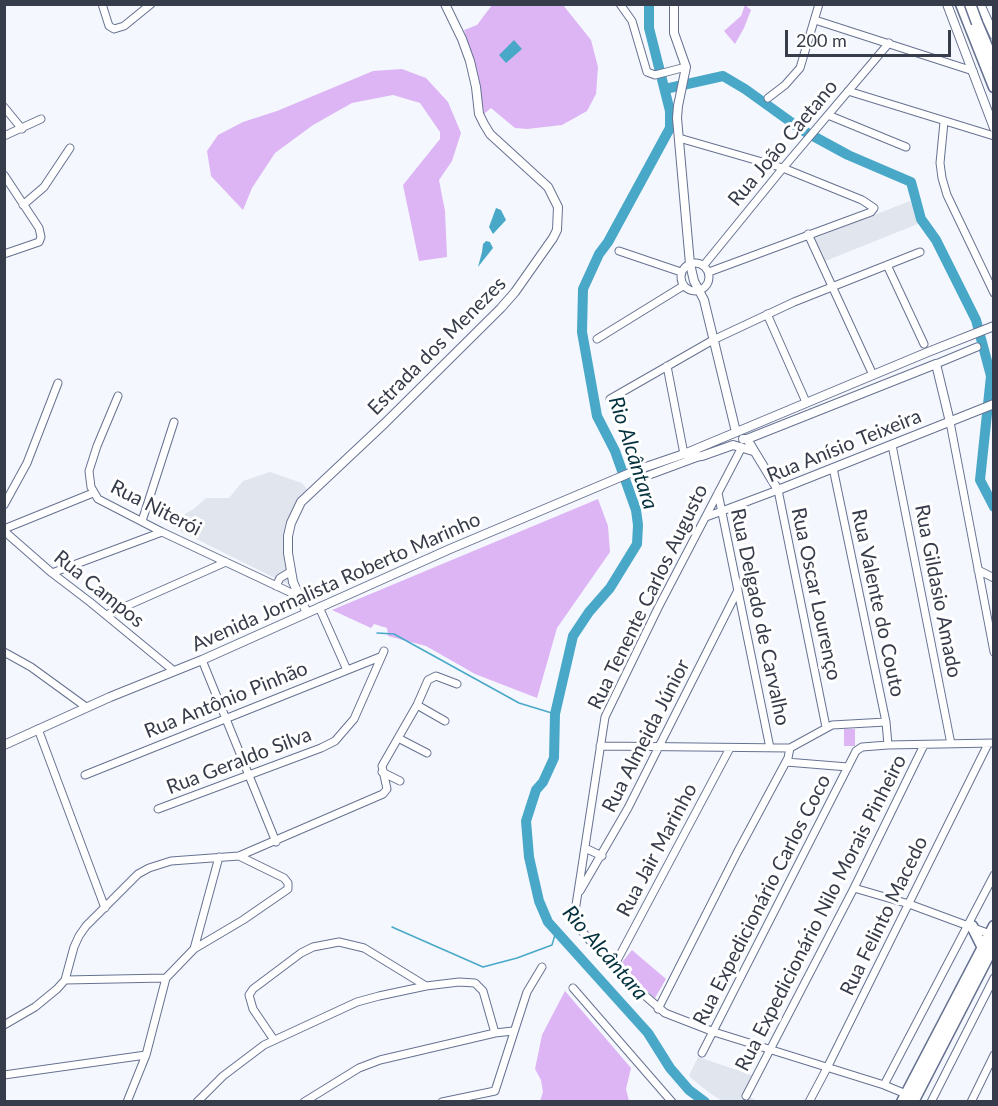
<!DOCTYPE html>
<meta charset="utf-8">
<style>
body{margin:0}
#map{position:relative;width:998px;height:1106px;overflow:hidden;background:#f4f7fe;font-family:Lato,sans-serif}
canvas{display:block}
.frame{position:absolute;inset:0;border:6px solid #363c49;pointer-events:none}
.scale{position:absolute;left:785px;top:30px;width:166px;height:27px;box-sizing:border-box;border:3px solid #363c49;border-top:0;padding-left:8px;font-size:18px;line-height:21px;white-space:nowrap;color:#363c49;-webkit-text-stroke:4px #fff;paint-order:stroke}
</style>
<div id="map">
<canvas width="998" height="1106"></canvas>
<div class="frame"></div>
<div class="scale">200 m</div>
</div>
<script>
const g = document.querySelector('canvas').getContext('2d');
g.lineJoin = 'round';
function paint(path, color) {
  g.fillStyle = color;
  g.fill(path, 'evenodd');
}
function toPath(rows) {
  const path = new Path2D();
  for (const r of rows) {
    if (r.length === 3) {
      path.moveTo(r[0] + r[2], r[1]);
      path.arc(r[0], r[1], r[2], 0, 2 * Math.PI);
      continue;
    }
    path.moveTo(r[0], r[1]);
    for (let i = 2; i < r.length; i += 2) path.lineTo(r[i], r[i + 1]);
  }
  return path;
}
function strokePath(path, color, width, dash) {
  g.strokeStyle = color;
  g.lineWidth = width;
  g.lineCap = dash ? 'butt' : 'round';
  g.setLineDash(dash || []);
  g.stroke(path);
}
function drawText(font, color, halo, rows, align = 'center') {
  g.font = font + ' Lato,sans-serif';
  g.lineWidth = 6;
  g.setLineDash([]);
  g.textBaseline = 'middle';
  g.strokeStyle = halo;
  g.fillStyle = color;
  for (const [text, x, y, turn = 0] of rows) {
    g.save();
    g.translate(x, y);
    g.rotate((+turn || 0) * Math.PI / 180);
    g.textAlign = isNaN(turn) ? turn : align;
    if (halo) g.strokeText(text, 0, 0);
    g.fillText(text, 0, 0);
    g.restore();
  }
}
paint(toPath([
 [910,201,920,223,823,262,813,239],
 [270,472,302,483,310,493,295,516,289,537,295,588,172,527,180,517,195,508,206,498,229,498,243,481],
 [698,1057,752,1075,742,1094,758,1101,722,1101,707,1091,689,1076]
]), '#e1e5ee');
paint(toPath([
 [492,5,563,5,591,40,598,67,596,94,587,111,562,125,527,129,515,128,491,108,484,114,476,69,464,30,477,25],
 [745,5,751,10,744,28,735,44,724,31,741,16],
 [402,69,426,78,448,102,461,133,452,161,439,180,445,211,447,257,419,261,403,185,440,139,440,132,420,103,393,95,352,103,313,125,275,153,252,188,243,210,211,176,207,151,218,135,243,122,277,111,373,71],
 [598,499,608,526,610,552,557,628,537,698,475,674,426,646,388,636,387,628,374,624,371,628,332,610],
 [844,729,855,729,855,746,844,746],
 [632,950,666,979,655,998,619,966],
 [565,991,631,1068,626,1089,629,1101,564,1102,563,1100,540,1101,543,1092,541,1080,535,1069,542,1035]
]), '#ddb5f4');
paint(toPath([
 [514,40,522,49,506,63,499,55],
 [496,208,501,210,506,220,493,234,489,227],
 [486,241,490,242,493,248,478,267,482,252,483,244]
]), '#49a8c8');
strokePath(toPath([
 [377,633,394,634,519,703,555,714],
 [392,927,483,967,517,958,552,945,556,931]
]), '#49a8c8', 1.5);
strokePath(toPath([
 [649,4,649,28,670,111,670,128,608,242,599,254,583,289,582,332,597,416,615,451,636,510,638,525,637,544,610,588,589,612,573,636,555,714,554,758,543,782,536,790,526,821,529,857,539,901,548,922,648,1033,670,1068,689,1090,705,1102],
 [665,89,723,76,745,89,802,130,848,155,911,182,921,219,936,240,976,320,991,376,980,480,994,507]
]), '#49a8c8', 10);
const minor = toPath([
 [102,4,109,26,114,29,124,26,151,4],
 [620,4,632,21,647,72,655,75,682,68],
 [815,20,973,71],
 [848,91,994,136],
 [768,98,785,85,800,68,819,4],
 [4,107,22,129],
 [828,115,906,147],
 [944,122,940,163,942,178,947,195,994,293],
 [4,136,41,119],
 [679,138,783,168,862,200,874,208,871,212,709,272],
 [4,175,39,228,41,237,39,242,4,254],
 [23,205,44,187,70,148],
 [808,234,873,375],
 [619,251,681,272],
 [695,277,14],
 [704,265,783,168,889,43],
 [887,265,924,344],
 [767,314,806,402],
 [597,339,683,286],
 [936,364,977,347],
 [667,366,684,454],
 [118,396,97,446,89,471,91,487,98,499,162,532,298,596],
 [610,399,713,340,794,302,920,252],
 [950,422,994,652],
 [892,445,951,744],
 [742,447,658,608,605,717,574,918,581,930,613,968,665,1013,714,1032,884,1085,906,1094],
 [833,468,886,722,888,745],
 [644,477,698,457],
 [718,493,770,748],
 [4,505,27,463,58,383],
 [706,517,778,490,826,727],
 [142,521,174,422],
 [4,529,93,493],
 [4,531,52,573,90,602,174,671],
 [978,570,994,578],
 [52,573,162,532],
 [276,586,280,578,290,572],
 [319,607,347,670],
 [106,615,226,562],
 [4,652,31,667,86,707],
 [202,660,276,842],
 [417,705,445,721],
 [38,729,105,908],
 [398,738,427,753],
 [600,746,790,748,832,725,886,722],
 [786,762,848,767],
 [382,772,400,781],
 [85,775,380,657],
 [158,809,321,748,335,741,354,719,384,651],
 [585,848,602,856],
 [854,888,909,904,990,934],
 [580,891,628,808,738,590],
 [194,949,243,920,288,889,288,883,284,878,239,856],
 [613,968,730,748],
 [65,980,166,978],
 [573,988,672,1102],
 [658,1009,737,853,788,758,790,748],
 [4,1025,35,1007,57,989,65,980,74,947,79,936,86,926,138,874,149,868,171,861,239,856,383,794,387,789,382,766,417,705,428,680,436,676,457,684],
 [274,1040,253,1009,249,995,253,989,301,953,313,947,339,942,364,948,426,986],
 [702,1053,856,751,862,747,888,745,994,743],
 [4,1075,146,1055],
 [884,1085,994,875],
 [746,1096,854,888,924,745],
 [127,1102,146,1055,166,978,194,949,219,857],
 [197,1102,223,1076,264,1045,357,1002,379,996,426,986,459,982,475,983,483,991,495,1033],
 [304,1102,359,1068,380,1060,495,1033,513,1031],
 [442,1102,495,1091,527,992,542,967],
 [809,1102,827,1068,988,744],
 [931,1102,994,978],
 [971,1102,994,1055]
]);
const major = toPath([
 [674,4,674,33,686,67,678,106,677,118,690,264,694,281,704,300,736,432],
 [947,4,994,128],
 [980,4,994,35],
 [743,439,747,439,936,364,950,422],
 [747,439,778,490,994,404],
 [684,454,691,457,702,456,733,445,753,451],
 [307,613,293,582,288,553,288,536,291,523,301,502,385,423,501,308,515,292,553,238,557,230,558,207,548,187,490,134,484,124,479,114,476,87,470,61,462,39,445,4],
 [4,745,110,697,202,660,450,549,637,470,684,454,928,352,994,326]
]);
const highway = toPath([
 [961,4,994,87],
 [977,23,994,63],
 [972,926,983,948],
 [902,1102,994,926],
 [913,1102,994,945]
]);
strokePath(minor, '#677291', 9);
strokePath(major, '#677291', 10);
strokePath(highway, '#677291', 13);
strokePath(minor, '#fff', 7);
strokePath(major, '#fff', 8);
strokePath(highway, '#fff', 10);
const highwayBridge = toPath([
 [970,4,977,23]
]);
strokePath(highwayBridge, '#677291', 13, []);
strokePath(highwayBridge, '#fff', 10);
drawText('20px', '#363c49', '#fff', [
 ["Rua João Caetano",783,143,-50],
 ["Estrada dos Menezes",437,346,-45],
 ["Rua Anísio Teixeira",844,446,-22],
 ["Rua Niterói",156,508,27],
 ["Avenida Jornalista Roberto Marinho",336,582,-24],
 ["Rua Campos",99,589,39],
 ["Rua Gildasio Amado",938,591,79],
 ["Rua Oscar Lourenço",816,594,78],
 ["Rua Tenente Carlos Augusto",648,597,-64],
 ["Rua Valente do Couto",878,603,78],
 ["Rua Delgado de Carvalho",760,617,78],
 ["Rua Antônio Pinhão",226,700,-22],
 ["Rua Almeida Júnior",646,736,-63],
 ["Rua Geraldo Silva",239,761,-21],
 ["Rua Jair Marinho",657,850,-62],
 ["Rua Expedicionário Carlos Coco",762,900,-63],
 ["Rua Expedicionário Nilo Morais Pinheiro",821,913,-63],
 ["Rua Felinto Macedo",884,916,-64]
]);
drawText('italic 21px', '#04323f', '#fff', [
 ["Rio Alcântara",633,453,72],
 ["Rio Alcântara",605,953,49]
]);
</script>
